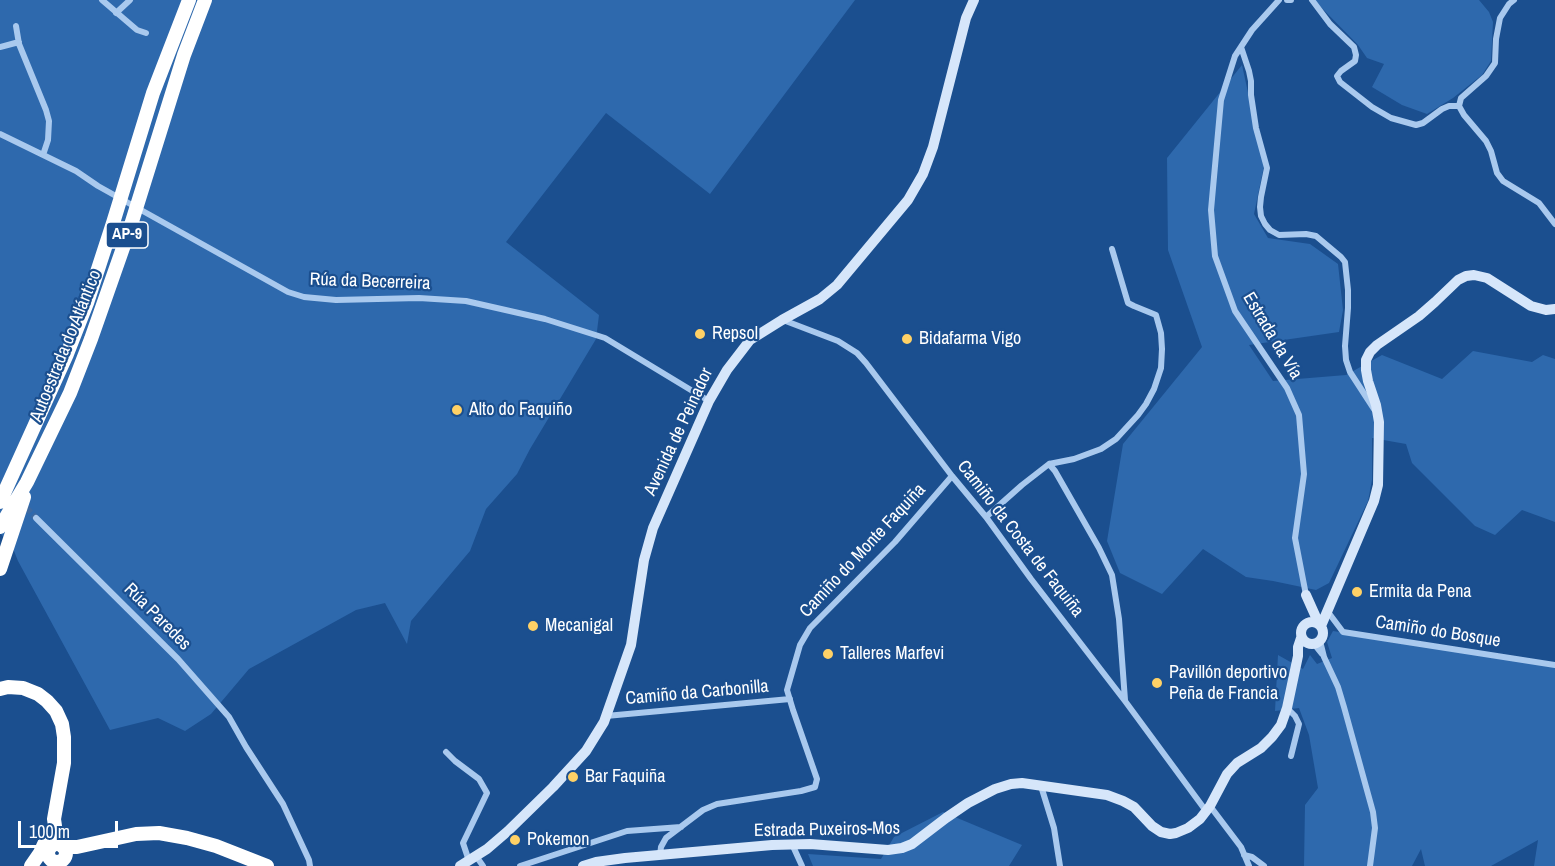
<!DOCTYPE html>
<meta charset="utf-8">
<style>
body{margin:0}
#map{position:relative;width:1555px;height:866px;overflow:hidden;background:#1b4f8f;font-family:"Archivo Narrow",sans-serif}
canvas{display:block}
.scale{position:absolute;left:18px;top:821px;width:100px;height:27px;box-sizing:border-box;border:3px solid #fff;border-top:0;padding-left:8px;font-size:18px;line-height:21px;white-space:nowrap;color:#fff;-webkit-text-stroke:4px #1b4f8f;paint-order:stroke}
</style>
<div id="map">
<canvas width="1555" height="866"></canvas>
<div class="scale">100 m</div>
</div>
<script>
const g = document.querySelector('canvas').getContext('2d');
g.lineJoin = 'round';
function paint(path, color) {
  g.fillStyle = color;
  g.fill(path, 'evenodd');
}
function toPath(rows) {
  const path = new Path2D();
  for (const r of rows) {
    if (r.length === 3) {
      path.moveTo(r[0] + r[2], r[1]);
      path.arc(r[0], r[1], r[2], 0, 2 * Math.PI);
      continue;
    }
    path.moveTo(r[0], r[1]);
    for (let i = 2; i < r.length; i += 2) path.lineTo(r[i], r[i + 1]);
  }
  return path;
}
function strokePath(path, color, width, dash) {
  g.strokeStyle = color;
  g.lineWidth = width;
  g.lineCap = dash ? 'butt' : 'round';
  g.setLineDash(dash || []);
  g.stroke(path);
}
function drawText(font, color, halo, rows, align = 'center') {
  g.font = font + ' "Archivo Narrow",sans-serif';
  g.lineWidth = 4.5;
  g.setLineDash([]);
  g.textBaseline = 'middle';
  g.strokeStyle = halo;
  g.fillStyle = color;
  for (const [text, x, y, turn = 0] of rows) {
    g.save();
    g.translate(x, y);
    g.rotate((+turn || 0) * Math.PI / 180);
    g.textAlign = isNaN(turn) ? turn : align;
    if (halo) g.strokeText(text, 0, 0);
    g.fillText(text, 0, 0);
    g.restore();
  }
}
paint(toPath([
 [0,0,855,0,710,194,606,113,506,242,599,315,596,339,530,449,517,474,486,509,470,551,411,621,407,644,385,603,356,610,249,669,211,714,185,731,158,718,110,730,18,561,12,546,0,533],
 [1314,0,1479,0,1489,12,1493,22,1491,61,1482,75,1453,98,1427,114,1402,105,1372,87,1384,64,1367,58,1358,45],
 [1242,65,1264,166,1254,214,1268,238,1310,244,1338,264,1343,310,1339,332,1249,345,1273,381,1346,375,1382,355,1442,379,1473,351,1532,362,1543,355,1555,359,1555,522,1522,510,1495,535,1475,526,1412,463,1406,444,1372,438,1372,480,1368,501,1329,583,1316,590,1273,581,1246,577,1203,549,1162,594,1120,573,1107,541,1123,444,1202,347,1168,250,1167,158],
 [1333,631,1555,666,1555,866,1534,866,1538,840,1491,866,1425,866,1421,849,1412,866,1304,866,1305,805,1318,788,1309,735,1299,708,1275,711,1278,655,1303,669,1310,655,1317,664,1332,658,1327,642],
 [943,812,1022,845,1009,866,813,866,808,854,881,859,894,837]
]), '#2e69ad');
strokePath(toPath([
 [0,484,22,503,36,518]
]), '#3d69a0', 6, [6, 3]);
strokePath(toPath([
 [102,0,137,30,146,33],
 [1279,0,1252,30,1235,56,1221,100,1211,210,1215,256,1235,311,1287,388,1299,415,1304,474,1295,538,1306,595],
 [1287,0,1291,0],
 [1312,0,1330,24,1354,47,1356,55,1355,61,1341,71,1337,76,1340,82,1372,107,1391,118,1416,125,1423,123,1442,109,1449,106,1459,106],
 [1514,0,1509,4,1500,18,1496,39,1495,63,1486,76,1461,98,1459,106,1464,115,1486,141,1491,151,1497,173,1503,181,1539,203,1555,224],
 [116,13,130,0],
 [16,26,19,44,46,110,49,121,48,140,43,155],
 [0,47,19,42],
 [1241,47,1249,71,1251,81,1251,95,1256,128,1267,168,1261,197,1260,207,1261,216,1265,224,1270,230,1279,235,1306,234,1316,236,1341,257,1345,262,1348,290,1348,308,1345,346,1346,360,1350,372,1374,409],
 [0,134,76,171,98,186,288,292,304,297,336,300,419,298,466,301,545,319,605,338,709,401],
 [783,320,838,341,857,353,866,363,952,476,986,517,1031,579,1125,701,1206,811],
 [1049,464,1055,471,1099,548,1112,575,1119,619,1125,700],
 [986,517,1022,485,1049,464,1074,459,1101,449,1116,439,1138,415,1146,404,1154,389,1161,368,1162,349,1161,333,1156,315,1134,306,1128,303,1112,249],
 [36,518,178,659,229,717,246,747,283,804,309,860,310,866],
 [1328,612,1343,632,1555,665],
 [1320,641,1324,657,1338,687,1344,707,1373,812,1375,828,1370,866],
 [1314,644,1322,654],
 [1287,708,1295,716,1299,724,1291,756],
 [606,716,790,699],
 [446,752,455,761,479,779,487,793,463,843,469,861],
 [1041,786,1054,828,1060,866],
 [1210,806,1241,847,1249,866],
 [792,844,802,866],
 [660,855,661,847,666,838,703,810,717,804,801,791,815,787,817,779,793,710,787,690,800,645,810,628,895,542,952,476],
 [1244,855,1252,857,1264,866],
 [476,856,483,866],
 [520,866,627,831,681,827]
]), '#a9c9ee', 6);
strokePath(toPath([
 [1306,595,1319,624],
 [1312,633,11],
 [1321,626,1374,501,1378,485,1379,422,1376,405,1368,381,1366,370,1366,360,1370,352,1377,345,1419,316,1435,302,1458,280,1466,276,1474,275,1487,278,1531,306,1546,310,1555,309],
 [460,866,487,849,508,831,553,787,586,751,604,722,631,645,644,560,653,528,709,401,727,370,750,340,782,320,820,299,837,285,908,200,923,174,933,147,966,18,974,0],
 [583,866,596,862,625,858,772,845,810,844,888,850,902,848,912,844,946,818,968,803,995,789,1011,784,1022,783,1107,795,1123,801,1134,807,1152,826,1161,832,1170,834,1176,833,1188,828,1200,819,1210,806,1227,774,1237,763,1261,748,1272,737,1281,725,1287,708,1298,656,1298,647,1301,638]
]), '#d6e6fa', 10);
strokePath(toPath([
 [0,502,67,354,87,303,113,223,153,93,189,0],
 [0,527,27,482,70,393,91,339,130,228,184,55,205,0],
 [0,569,24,497],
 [0,689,8,687,23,688,38,694,47,701,56,711,62,724,64,737,64,763,54,819,55,826,50,848],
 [57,853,9],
 [63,847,77,847,136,834,159,833,187,838,216,846,267,866],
 [31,866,40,853,46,840]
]), '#fff', 14);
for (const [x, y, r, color] of [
 [700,334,6,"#ffd166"],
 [907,339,6,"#ffd166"],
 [457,410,6,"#ffd166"],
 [1357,592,6,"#ffd166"],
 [533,626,6,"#ffd166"],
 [828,654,6,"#ffd166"],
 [1157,683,6,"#ffd166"],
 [573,777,6,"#ffd166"],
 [515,840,6,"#ffd166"]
]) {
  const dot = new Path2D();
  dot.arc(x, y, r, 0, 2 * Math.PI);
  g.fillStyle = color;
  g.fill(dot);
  strokePath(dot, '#1b4f8f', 2);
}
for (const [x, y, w] of [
 [127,235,42]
]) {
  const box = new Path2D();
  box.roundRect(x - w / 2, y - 13, w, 26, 4.5);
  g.fillStyle = '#1b4f8f';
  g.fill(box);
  strokePath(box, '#fff', 1.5);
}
drawText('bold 16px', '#fff', null, [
 ["AP-9",127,235]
]);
drawText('18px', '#fff', '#1b4f8f', [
 ["Rúa da Becerreira",370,282,2],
 ["Estrada da Vía",1272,336,59],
 ["Autoestrada do Atlántico",66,346,-68],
 ["Avenida de Peinador",679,432,-65],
 ["Camiño da Costa de Faquiña",1020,539,52],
 ["Camiño do Monte Faquiña",863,551,-47],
 ["Rúa Paredes",157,617,45],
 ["Camiño do Bosque",1438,632,9],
 ["Camiño da Carbonilla",697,693,-5],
 ["Estrada Puxeiros-Mos",827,830,-1]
]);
drawText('18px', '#fff', '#1b4f8f', [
 ["Repsol",712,334],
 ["Bidafarma Vigo",919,339],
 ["Alto do Faquiño",469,410],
 ["Ermita da Pena",1369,592],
 ["Mecanigal",545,626],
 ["Talleres Marfevi",840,654],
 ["Pavillón deportivo",1169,673],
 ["Peña de Francia",1169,694],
 ["Bar Faquiña",585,777],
 ["Pokemon",527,840]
], 'left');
</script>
